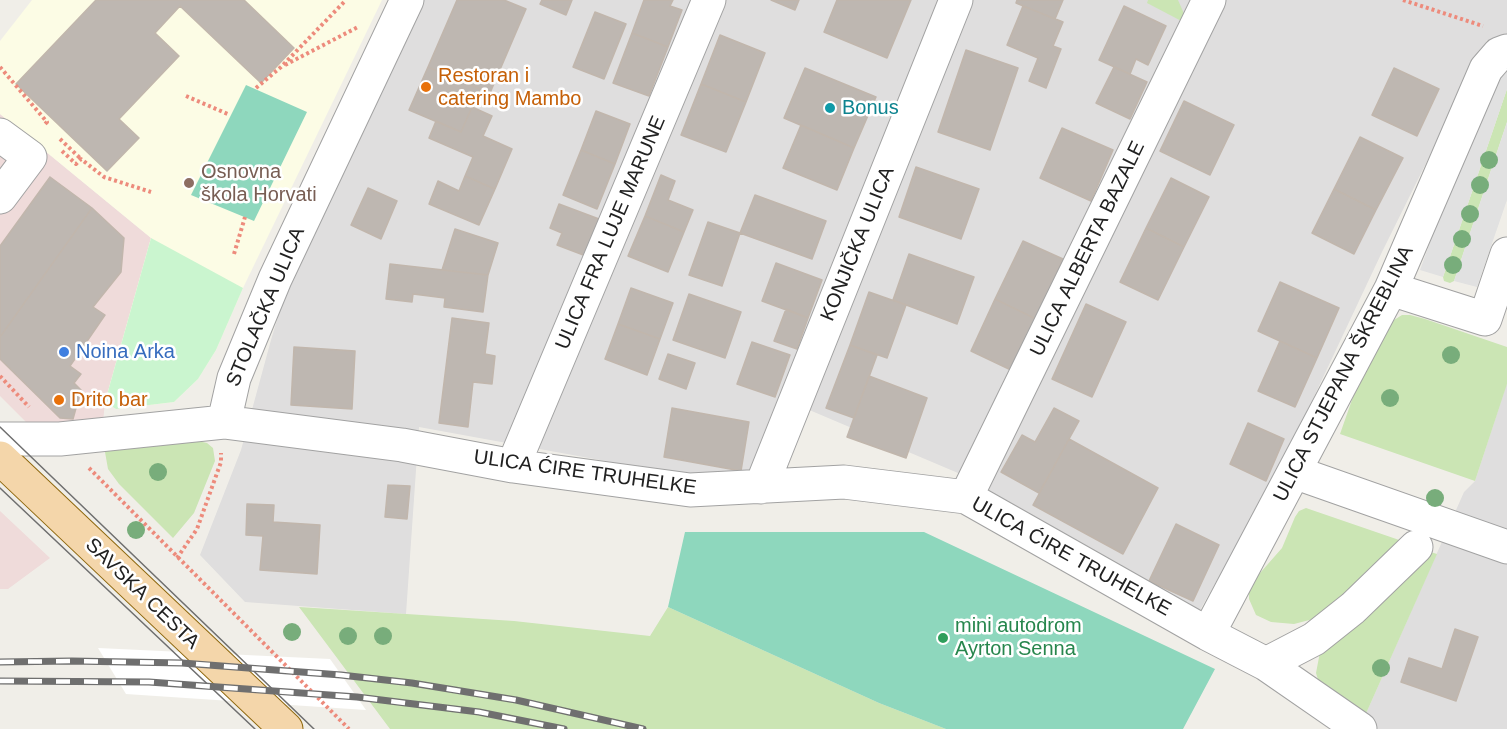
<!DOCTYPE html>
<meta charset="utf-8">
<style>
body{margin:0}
canvas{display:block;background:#f0eee8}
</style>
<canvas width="1507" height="729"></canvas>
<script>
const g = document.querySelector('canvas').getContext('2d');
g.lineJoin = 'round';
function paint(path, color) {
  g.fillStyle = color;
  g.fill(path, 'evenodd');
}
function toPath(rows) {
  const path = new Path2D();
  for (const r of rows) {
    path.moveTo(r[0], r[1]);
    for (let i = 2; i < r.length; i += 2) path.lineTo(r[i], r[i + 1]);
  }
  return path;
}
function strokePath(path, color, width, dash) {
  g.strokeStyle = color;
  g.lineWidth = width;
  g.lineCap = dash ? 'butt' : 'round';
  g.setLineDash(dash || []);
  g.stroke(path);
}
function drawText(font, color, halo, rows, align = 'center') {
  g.font = font + ' Helvetica,sans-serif';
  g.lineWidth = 5;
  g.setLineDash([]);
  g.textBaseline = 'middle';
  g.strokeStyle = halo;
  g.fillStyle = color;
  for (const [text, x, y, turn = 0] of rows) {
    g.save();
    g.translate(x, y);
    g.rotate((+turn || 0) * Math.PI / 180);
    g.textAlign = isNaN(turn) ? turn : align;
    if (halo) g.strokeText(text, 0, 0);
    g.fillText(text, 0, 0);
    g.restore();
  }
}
paint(toPath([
 [419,0,1507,0,1507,46,1487,40,1382,252,1279,471,1200,610,958,473,781,398,749,478,726,483,419,427,406,614,245,602,200,555,241,450,271,340,292,270],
 [1507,383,1507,729,1378,729,1364,718,1464,492,1475,481]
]), '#dfdede');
paint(toPath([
 [0,114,151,238,105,402,103,422,30,426,0,396],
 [0,511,50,558,8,589,0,589]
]), '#efdbda');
paint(toPath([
 [32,0,382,0,243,288,216,350,198,379,174,402,116,409,105,402,151,238,0,114,0,41]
]), '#fcfce5');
paint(toPath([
 [1148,0,1178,0,1189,25,1147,3],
 [1507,89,1507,122,1454,281,1450,283,1444,281,1443,277],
 [1402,315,1410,315,1425,319,1507,347,1507,384,1475,481,1340,434,1353,397,1381,341,1394,320],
 [198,441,207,443,213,448,215,461,194,513,173,538,119,484,108,469,105,452,109,450],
 [1306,508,1405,542,1321,617,1294,624,1271,622,1256,615,1249,599,1249,590,1253,581,1282,548,1295,517,1299,511],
 [1421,549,1437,554,1364,718,1319,683,1316,673,1320,652],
 [299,607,514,621,650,636,668,607,879,703,946,729,390,729]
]), '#cbe5b4');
paint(toPath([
 [151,238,243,288,216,350,198,379,174,402,116,409,105,402]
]), '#caf5cf');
paint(toPath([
 [246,85,307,112,254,221,191,195],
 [685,532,924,532,1215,669,1183,729,946,729,879,703,668,607]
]), '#8ed7bd');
paint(toPath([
 [1507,63,1507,89,1443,277,1420,270,1494,66],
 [1507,122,1507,200,1477,287,1454,281]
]), '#e1e1e1');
paint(toPath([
 [98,648,330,659,366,710,126,694]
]), '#fff');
const building = toPath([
 [96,0,244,0,294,48,261,83,180,6,155,33,179,56,119,119,139,138,107,171,16,84,96,0],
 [457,0,504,0,526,9,490,93,428,67,457,0],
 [542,0,572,0,566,15,540,4,542,0],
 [644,0,673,0,670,6,682,10,668,47,632,33,644,0],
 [771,0,799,0,795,10,771,0],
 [837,0,911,0,887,58,824,32,837,0],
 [1017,0,1063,0,1055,19,1016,3,1017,0],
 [1023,6,1063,22,1053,46,1061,49,1046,88,1029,81,1038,58,1007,45,1023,6],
 [1124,6,1166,26,1148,65,1136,59,1130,74,1099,60,1124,6],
 [595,12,626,24,604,79,573,67,595,12],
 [632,33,668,47,649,96,613,83,632,33],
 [720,35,765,53,746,102,701,84,720,35],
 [966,50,1018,68,990,150,938,132,966,50],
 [428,67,480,89,461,132,409,110,428,67],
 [1114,67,1147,82,1130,119,1096,103,1114,67],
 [805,68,876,97,854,148,784,118,805,68],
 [1394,68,1439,89,1417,136,1372,115,1394,68],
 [701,84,746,102,726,152,681,135,701,84],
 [1184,101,1234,125,1210,175,1160,151,1184,101],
 [472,107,492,116,483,136,512,149,495,189,465,176,473,157,429,138,436,121,461,132,472,107],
 [596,111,630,124,615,164,581,150,596,111],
 [801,125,854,148,837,190,783,168,801,125],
 [1062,128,1113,150,1091,201,1040,178,1062,128],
 [1360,137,1403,158,1376,210,1334,189,1360,137],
 [581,150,615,164,597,209,563,195,581,150],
 [916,167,979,189,961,239,899,217,916,167],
 [661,175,675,181,668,200,693,210,684,232,645,216,661,175],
 [465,176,495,189,479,225,429,204,438,181,459,191,465,176],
 [50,177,92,208,0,337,0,246,50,177],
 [1171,178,1209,197,1184,247,1146,228,1171,178],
 [368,188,397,201,381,239,351,225,368,188],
 [1334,189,1376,210,1354,254,1312,233,1334,189],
 [755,195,826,221,812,259,740,233,755,195],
 [559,204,599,219,586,256,557,245,562,233,550,228,559,204],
 [92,208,124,238,121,272,93,307,105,315,70,366,81,374,74,383,81,390,73,419,60,418,0,359,0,337,92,208],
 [645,216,684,232,668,272,628,256,645,216],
 [708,222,740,233,722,286,689,275,708,222],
 [1146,228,1184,247,1158,300,1120,282,1146,228],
 [455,229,498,243,488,275,442,270,455,229],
 [1023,241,1063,259,1036,319,995,299,1023,241],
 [909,254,974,277,957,324,893,300,909,254],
 [776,263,822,280,808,318,762,301,776,263],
 [390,264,488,275,483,312,444,307,445,298,413,294,412,302,386,299,390,264],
 [1280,282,1339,308,1317,358,1258,331,1280,282],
 [631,288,673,303,660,339,618,324,631,288],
 [869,292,906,305,887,358,850,345,869,292],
 [689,294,741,312,725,358,673,340,689,294],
 [995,299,1036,319,1011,370,971,351,995,299],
 [1086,304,1126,322,1092,397,1052,379,1086,304],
 [786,309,808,318,797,349,774,341,786,309],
 [452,318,489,323,485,354,495,356,492,384,473,382,468,427,439,423,452,318],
 [618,324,660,339,647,375,605,359,618,324],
 [1280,341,1317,358,1295,407,1258,391,1280,341],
 [752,342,790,355,775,397,737,384,752,342],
 [850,345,877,355,854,418,826,408,850,345],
 [294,347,355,351,352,409,291,405,294,347],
 [668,354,695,363,686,389,659,379,668,354],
 [869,376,927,398,906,458,847,437,869,376],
 [672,408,749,422,741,471,664,457,672,408],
 [1054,408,1079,421,1039,493,1001,472,1022,435,1035,442,1054,408],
 [1248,423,1284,439,1266,481,1230,464,1248,423],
 [1069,439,1158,488,1123,554,1033,505,1069,439],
 [388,485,410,486,407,519,385,517,388,485],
 [247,504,274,505,273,522,320,525,317,574,260,570,263,536,246,535,247,504],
 [1176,524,1219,545,1193,601,1149,581,1176,524],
 [1455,629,1478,637,1456,701,1401,682,1409,658,1442,669,1455,629]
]);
paint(building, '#beb7b1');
strokePath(building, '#c1b6ac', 1.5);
const minor = toPath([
 [0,135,30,157,0,197],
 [1391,289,1485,319,1507,254],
 [224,422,234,378,275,279,407,0],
 [0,439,60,439,224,422,402,445,513,466,690,490,844,482,966,497,1208,634,1266,664,1360,729],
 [513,466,709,0],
 [1294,472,1507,547],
 [761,487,956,0],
 [966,497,1209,0],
 [1208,634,1391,289,1486,69,1499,54,1507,51],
 [1266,664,1314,639,1353,608,1416,547]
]);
const major = toPath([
 [0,458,286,729]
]);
strokePath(minor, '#a2a2a2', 35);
strokePath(major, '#8f680e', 35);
strokePath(toPath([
 [1403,0,1483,26],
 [285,65,358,27],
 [0,67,47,122,43,126],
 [256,88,281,67,346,0],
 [186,96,230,115],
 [60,139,81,159],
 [62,151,76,164,81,159,104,177,151,192],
 [234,254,245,217],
 [0,376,29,407],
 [89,468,349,729],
 [177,558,197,529,221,462,221,453]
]), '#ed8b7c', 4, [3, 3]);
strokePath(minor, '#fff', 33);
strokePath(major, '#f4d6aa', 33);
strokePath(toPath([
 [0,427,314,729],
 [0,488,255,729]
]), '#6f6f6f', 1.5);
const rail = toPath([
 [0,662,72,661,182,663,341,675,412,683,516,700,643,729],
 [0,681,149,682,357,697,479,712,564,729]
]);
strokePath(rail, '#6f6f6f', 7);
strokePath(rail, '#fff', 4.5, [14]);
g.fillStyle = '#78ad7b';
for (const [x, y] of [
 [1489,160],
 [1480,185],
 [1470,214],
 [1462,239],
 [1453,265],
 [1451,355],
 [1390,398],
 [158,472],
 [1435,498],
 [136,530],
 [292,632],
 [348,636],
 [383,636],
 [1381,668]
]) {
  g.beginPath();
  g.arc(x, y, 9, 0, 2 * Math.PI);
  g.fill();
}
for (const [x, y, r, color] of [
 [426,87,6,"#e8710a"],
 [830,108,6,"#0f9aa8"],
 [189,183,6,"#8d6e63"],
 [64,352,6,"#3f7fe0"],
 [59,400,6,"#e8710a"],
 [943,638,6,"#2e9e5b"]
]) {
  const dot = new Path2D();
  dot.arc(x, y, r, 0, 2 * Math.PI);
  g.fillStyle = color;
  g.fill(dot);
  strokePath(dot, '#fff', 2);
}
drawText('20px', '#c56008', '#fff', [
 ["Restoran i",438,76],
 ["catering Mambo",438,99],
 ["Drito bar",71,400]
], 'left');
drawText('20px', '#0d838f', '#fff', [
 ["Bonus",842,108]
], 'left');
drawText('20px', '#785e54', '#fff', [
 ["Osnovna",201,172],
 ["škola Horvati",201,195]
], 'left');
drawText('20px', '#212121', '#fff', [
 ["ULICA FRA LUJE MARUNE",611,233,-67],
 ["KONJIČKA ULICA",858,244,-68],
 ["ULICA ALBERTA BAZALE",1088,249,-64],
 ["STOLAČKA ULICA",266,307,-67],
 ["ULICA STJEPANA ŠKREBLINA",1344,374,-63],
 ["ULICA ĆIRE TRUHELKE",585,473,8],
 ["ULICA ĆIRE TRUHELKE",1071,557,29],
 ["SAVSKA CESTA",142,594,44]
]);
drawText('20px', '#366cbe', '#fff', [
 ["Noina Arka",76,352]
], 'left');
drawText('20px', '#27864d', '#fff', [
 ["mini autodrom",955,626],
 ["Ayrton Senna",955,649]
], 'left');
</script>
